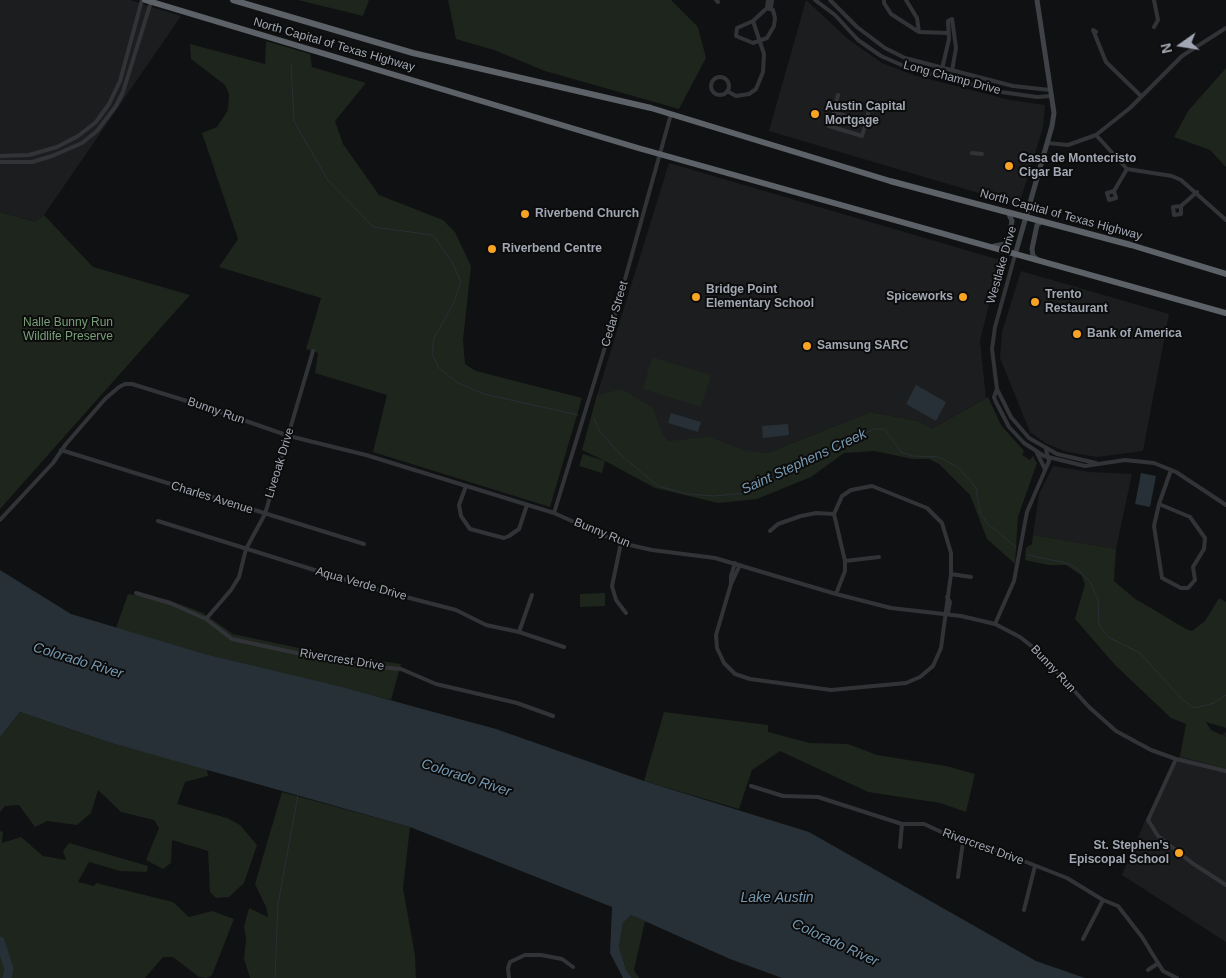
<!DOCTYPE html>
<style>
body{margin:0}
#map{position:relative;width:1226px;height:978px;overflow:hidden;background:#101112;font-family:Arial,sans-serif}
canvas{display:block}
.north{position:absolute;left:1156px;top:20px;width:50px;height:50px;-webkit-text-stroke:4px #0c0c0d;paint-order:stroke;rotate:257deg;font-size:14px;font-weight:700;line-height:20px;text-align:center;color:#a1a8b3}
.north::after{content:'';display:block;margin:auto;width:18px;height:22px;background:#a1a8b3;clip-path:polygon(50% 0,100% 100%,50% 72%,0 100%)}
</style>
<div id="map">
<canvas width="1226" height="978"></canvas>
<div class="north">N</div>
</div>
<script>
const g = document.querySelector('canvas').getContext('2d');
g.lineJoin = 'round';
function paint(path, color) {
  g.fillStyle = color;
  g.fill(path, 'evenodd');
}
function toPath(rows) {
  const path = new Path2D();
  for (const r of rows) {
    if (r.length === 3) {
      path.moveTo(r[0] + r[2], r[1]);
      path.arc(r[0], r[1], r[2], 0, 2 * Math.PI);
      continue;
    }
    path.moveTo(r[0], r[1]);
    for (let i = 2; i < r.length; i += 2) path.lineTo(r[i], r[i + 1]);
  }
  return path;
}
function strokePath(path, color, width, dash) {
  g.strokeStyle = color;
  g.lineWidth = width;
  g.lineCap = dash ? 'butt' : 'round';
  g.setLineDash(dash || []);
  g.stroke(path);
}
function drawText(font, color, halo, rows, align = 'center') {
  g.font = font + ' Arial,sans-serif';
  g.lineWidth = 4;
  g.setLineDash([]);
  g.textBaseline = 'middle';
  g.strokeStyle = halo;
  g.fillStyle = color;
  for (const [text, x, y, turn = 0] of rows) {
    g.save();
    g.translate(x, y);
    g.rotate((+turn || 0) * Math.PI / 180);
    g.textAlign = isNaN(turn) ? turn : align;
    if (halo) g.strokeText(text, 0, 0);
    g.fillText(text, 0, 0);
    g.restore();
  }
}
paint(toPath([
 [0,0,130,0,181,16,44,215,36,222,0,212],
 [806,0,848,39,882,63,913,75,1010,100,1045,105,1043,127,1019,205,769,131],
 [669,163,1000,260,980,341,986,398,933,428,918,421,870,412,767,453,747,452,722,442,669,441,597,395],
 [1021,271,1169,314,1143,451,1097,457,1067,452,1047,444,1030,432,1000,358,1002,332],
 [1053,466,1090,472,1132,474,1116,549,1033,535,1039,494],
 [1226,732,1226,942,1122,875,1145,821,1180,756]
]), '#1c1d1f');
paint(toPath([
 [298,0,369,0,363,16],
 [448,0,671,0,698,27,706,58,679,109,545,71,494,50,456,39],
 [266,41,310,54,312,67,366,83,335,121,343,144,379,195,443,220,455,232,471,266,463,340,465,364,476,371,582,398,550,507,373,452,387,395,315,373,318,353,306,349,321,298,219,267,238,239,202,133,217,127,228,110,229,94,225,85,191,59,190,44,265,64],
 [1226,68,1226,167,1210,150,1174,137,1188,111],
 [0,212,36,222,44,215,93,267,190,295,0,509],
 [652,357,711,375,701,407,643,389],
 [622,389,653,408,663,436,669,441,709,437,747,451,767,453,870,412,918,421,933,428,988,397,1001,425,1024,451,1022,455,1030,460,1033,456,1037,463,1018,517,1015,564,987,539,970,495,939,464,929,459,913,459,874,451,844,453,811,477,757,499,718,503,655,488,605,461,602,473,579,466,583,454,605,461,582,450,597,395],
 [1033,535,1116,549,1114,581,1134,598,1186,629,1192,631,1205,621,1219,598,1226,602,1226,728,1206,722,1211,730,1226,737,1226,769,1180,756,1186,724,1171,718,1115,665,1075,619,1085,584,1081,575,1066,565,1048,565,1025,560,1026,548,1032,544],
 [605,593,605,606,580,607,580,594],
 [128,594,169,600,203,613,233,634,308,650,401,664,391,700,205,654,116,628],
 [20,712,108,742,207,768,208,776,185,782,177,804,227,818,240,825,257,845,244,883,229,897,216,898,210,892,208,851,172,840,171,863,163,869,146,860,159,828,154,820,121,812,98,790,91,813,77,825,47,821,35,827,19,805,5,806,0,812,0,737],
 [664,712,768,725,768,732,810,743,848,744,877,755,946,766,975,774,966,812,940,803,868,792,780,751,752,770,739,809,644,781],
 [282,792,410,827,403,888,415,955,416,978,250,978,244,959,246,939,244,927,249,908,268,917,266,907,255,884],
 [0,831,3,832,2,843,21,837,43,856,66,860,63,851,69,843,148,866,147,872,120,871,89,862,78,882,94,886,96,883,173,902,189,917,212,911,234,919,212,975,207,978,199,977,173,957,163,957,145,978,0,978],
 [631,915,645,921,634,970,639,978,632,978,626,970,619,947,623,923]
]), '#1d251d');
paint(toPath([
 [916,385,946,402,936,421,906,404],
 [671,413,701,422,698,432,668,423],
 [788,424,789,435,763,438,762,426],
 [1141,473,1156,476,1150,507,1135,504],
 [0,570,71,614,205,654,342,687,496,729,644,781,809,832,1036,961,1085,978,782,978,730,959,631,915,623,923,619,947,626,970,632,978,623,978,610,953,612,907,410,827,108,742,20,712,0,737]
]), '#273036');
strokePath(toPath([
 [291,63,294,121,327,179,373,227,433,235,452,262,461,282,453,304,434,338,432,354,439,368,456,382,484,394,578,415],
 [594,418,600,432,622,456,658,486,688,494,714,496,746,493,799,462,874,429,885,429,901,452,913,456,939,457,959,468,976,488,980,512,987,523,1016,547],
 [1028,555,1066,563,1075,567,1090,582,1098,600,1099,625,1108,637,1140,653,1181,698,1191,706,1195,708,1214,703,1226,695],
 [275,978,278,904,298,795]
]), '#273036', 1);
strokePath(toPath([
 [0,941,9,969,7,978]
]), '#273036', 9);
strokePath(toPath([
 [716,0,718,2],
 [815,0,835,15,858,40,881,56,906,67,1001,92,1037,97,1052,96],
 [830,0,857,27,885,48,905,58,1013,86,1050,90],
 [884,0,884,3,891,14,919,32,948,33],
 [906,0,917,18,919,32],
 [1154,0,1158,20,1154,27],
 [767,8,773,10,775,18,774,26,767,38,753,43,736,36,737,28,753,21,767,8],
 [767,8,768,0],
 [771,8,772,0],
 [1096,32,1093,30,1106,62,1141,96],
 [942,69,949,39,948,21,952,19,956,48,952,71],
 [720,86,9],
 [727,91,736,96,749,94,756,89,763,72,764,54,753,21],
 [834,112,829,126,862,136,866,123,834,112,838,95],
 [866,123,870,105],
 [1096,135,1127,169,1172,176,1181,180,1226,220],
 [1047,143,1068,145,1096,135,1130,108,1182,56,1226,28],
 [972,153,982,154],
 [0,156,29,155,57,147,78,136,96,122,109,104,120,81,142,0],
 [0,162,32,162,52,156,82,143,97,131,116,106,123,92,151,2],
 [1114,191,1107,193,1109,200,1116,198,1114,191,1127,169],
 [1181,206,1181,214,1174,215,1173,207,1181,206,1197,192],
 [1015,255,995,327,992,349,997,389,1011,417,1029,438,1057,454,1096,463],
 [997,389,994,397,996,402,1009,427,1024,443,1044,456,1085,466,1125,460,1154,463,1176,472,1226,505],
 [61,450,364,544],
 [1037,453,1045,469],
 [466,486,459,505,461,516,470,529,504,538,509,536,519,529,527,505],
 [1159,504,1190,517,1205,538,1204,549,1193,567,1195,580,1188,588,1181,588,1162,578,1154,526,1159,504,1171,470],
 [554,513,617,308,671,114],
 [0,520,53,463,66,444,105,399,119,387,125,384,132,384,203,406,289,436,366,455,554,513,621,543,652,550,715,558,836,594,891,608,961,616,995,624,1020,637,1039,652,1089,707,1116,731,1151,750,1176,759,1226,771],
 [158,521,375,589,456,610,486,625,519,632,564,647],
 [770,531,778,524,801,516,816,513,834,514],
 [621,543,612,586,616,600,626,613],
 [845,561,879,557],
 [740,565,731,584,716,635,717,648,724,663,735,674,750,679,831,690,906,683,920,677,933,666,941,648,951,574,951,553,942,523,927,508,872,486,851,490,842,496,834,514,845,561,845,571,836,594],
 [951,574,971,577],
 [731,584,731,576,735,563],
 [136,593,170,603,206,619,232,639,301,654,368,666,401,669,436,684,517,703,553,716],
 [946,615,948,613,950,602,947,597],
 [206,619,231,590,239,577,246,549,265,514,313,351],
 [995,624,1014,581,1027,512,1049,461,1046,450],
 [519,632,532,595],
 [1176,759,1148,820,1158,836,1192,863,1226,885],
 [751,786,783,796,818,797,902,824,924,824,963,842,993,849,1067,878,1103,900,1118,906,1142,937,1163,971,1177,978],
 [900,847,902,824],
 [958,877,963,842],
 [1024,910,1035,866],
 [1083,939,1103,900],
 [1148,970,1157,964],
 [509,978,508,968,510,962,525,955,541,955,562,959,573,967]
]), '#313337', 4);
strokePath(toPath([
 [994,246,1005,244,1009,237,1012,221,1008,212],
 [1015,255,1052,126,1054,113,1037,0],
 [1038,260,1033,256,1032,249,1037,225,1042,221]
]), '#3f4247', 5);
strokePath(toPath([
 [145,0,638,148,1226,313],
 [233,0,413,53,651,108,890,181,1131,245,1226,274]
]), '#5d6168', 6);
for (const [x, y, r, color] of [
 [815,114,5,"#f7a324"],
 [1009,166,5,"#f7a324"],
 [525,214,5,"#f7a324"],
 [492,249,5,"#f7a324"],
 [696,297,5,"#f7a324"],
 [963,297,5,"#f7a324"],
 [1035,302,5,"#f7a324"],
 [1077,334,5,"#f7a324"],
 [807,346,5,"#f7a324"],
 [1179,853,5,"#f7a324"]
]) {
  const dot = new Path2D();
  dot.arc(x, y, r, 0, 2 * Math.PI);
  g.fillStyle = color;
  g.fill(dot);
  strokePath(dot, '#0c0c0d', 2);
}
drawText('12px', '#a1a8b3', '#0c0c0d', [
 ["North Capital of Texas Highway",334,45,16],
 ["Long Champ Drive",952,78,15],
 ["North Capital of Texas Highway",1061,215,15],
 ["Westlake Drive",1002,265,-74],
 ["Cedar Street",615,314,-74],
 ["Bunny Run",216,411,19],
 ["Liveoak Drive",280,463,-73],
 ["Charles Avenue",212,498,17],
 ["Bunny Run",602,533,22],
 ["Aqua Verde Drive",361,584,16],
 ["Rivercrest Drive",342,660,9],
 ["Bunny Run",1053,669,47],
 ["Rivercrest Drive",983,847,20]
]);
drawText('bold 12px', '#a1a8b3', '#0c0c0d', [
 ["Austin Capital",825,107],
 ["Mortgage",825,121],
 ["Casa de Montecristo",1019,159],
 ["Cigar Bar",1019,173],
 ["Riverbend Church",535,214],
 ["Riverbend Centre",502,249],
 ["Bridge Point",706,290],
 ["Elementary School",706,304],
 ["Trento",1045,295],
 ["Restaurant",1045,309],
 ["Spiceworks",953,297,"right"],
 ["Bank of America",1087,334],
 ["Samsung SARC",817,346],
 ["St. Stephen's",1169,846,"right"],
 ["Episcopal School",1169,860,"right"]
], 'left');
drawText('12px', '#779f77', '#0c0c0d', [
 ["Nalle Bunny Run",68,323],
 ["Wildlife Preserve",68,337]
]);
drawText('italic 14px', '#7699b0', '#0c0c0d', [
 ["Saint Stephens Creek",804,462,-25],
 ["Colorado River",78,661,17],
 ["Colorado River",466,778,18],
 ["Lake Austin",777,898],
 ["Colorado River",835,943,25]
]);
</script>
